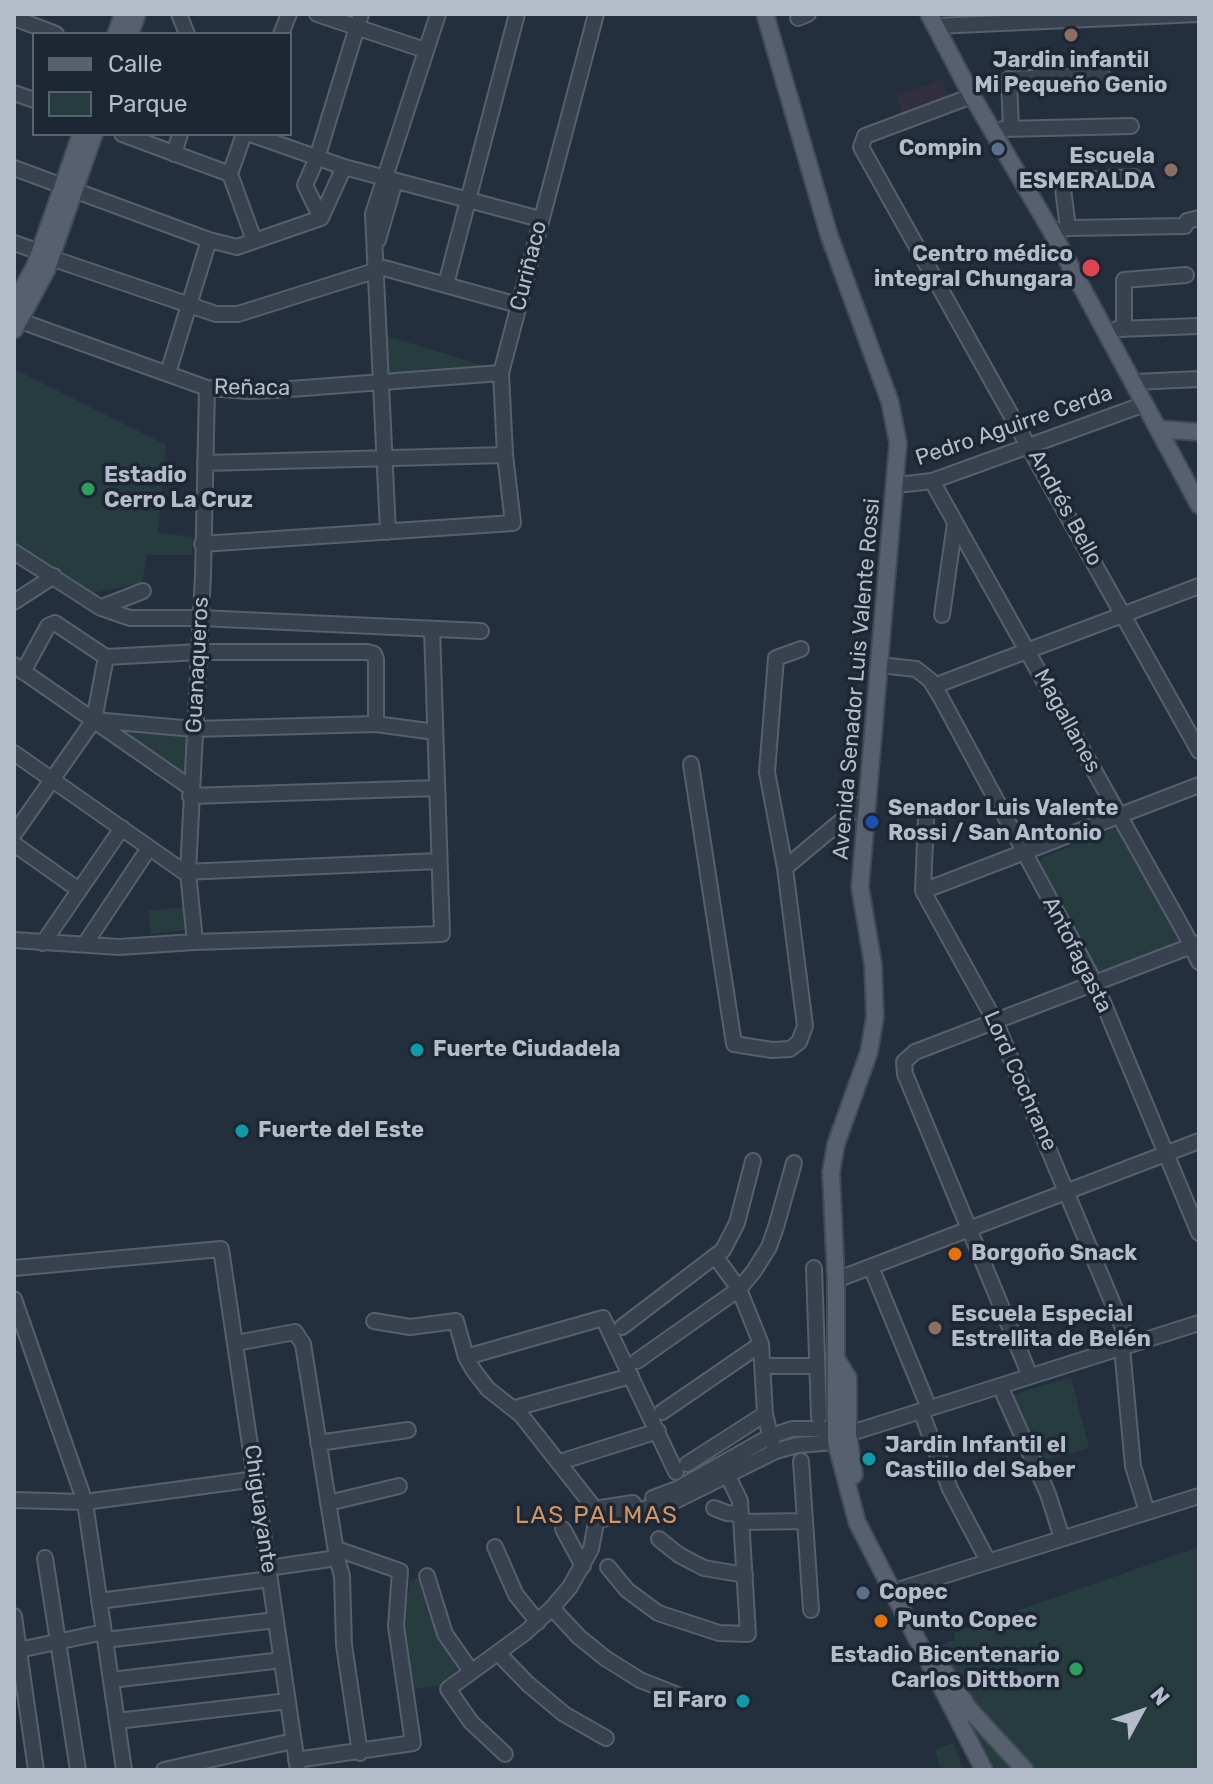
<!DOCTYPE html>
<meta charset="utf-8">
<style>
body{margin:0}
#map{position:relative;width:1213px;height:1784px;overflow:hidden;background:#242f3e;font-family:Rubik,sans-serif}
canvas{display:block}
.frame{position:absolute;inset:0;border:16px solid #b4bcc9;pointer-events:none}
.legend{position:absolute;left:32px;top:32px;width:260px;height:104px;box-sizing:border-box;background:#1d2633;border:2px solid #59626f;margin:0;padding:10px 14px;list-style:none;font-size:24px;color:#b4bcc9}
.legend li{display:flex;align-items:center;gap:16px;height:40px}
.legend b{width:40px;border:2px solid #59626f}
.north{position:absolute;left:1101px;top:1672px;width:80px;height:80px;-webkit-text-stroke:6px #1d2633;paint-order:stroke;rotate:50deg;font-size:22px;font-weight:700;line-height:32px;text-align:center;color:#b4bcc9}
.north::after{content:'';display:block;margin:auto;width:28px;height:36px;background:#b4bcc9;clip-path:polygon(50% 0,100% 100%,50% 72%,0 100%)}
</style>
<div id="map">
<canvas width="1213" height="1784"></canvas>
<div class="frame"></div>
<ul class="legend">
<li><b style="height:10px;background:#56606e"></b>Calle</li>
<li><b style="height:22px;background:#263c3f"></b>Parque</li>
</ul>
<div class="north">N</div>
</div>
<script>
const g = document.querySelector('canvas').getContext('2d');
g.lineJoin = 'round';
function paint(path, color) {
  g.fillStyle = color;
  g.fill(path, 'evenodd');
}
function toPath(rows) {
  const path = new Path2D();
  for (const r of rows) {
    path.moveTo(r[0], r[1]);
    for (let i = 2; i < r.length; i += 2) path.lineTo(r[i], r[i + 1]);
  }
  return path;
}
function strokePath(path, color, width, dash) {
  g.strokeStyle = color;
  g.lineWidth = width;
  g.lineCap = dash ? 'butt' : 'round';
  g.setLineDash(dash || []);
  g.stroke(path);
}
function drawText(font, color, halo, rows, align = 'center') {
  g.font = font + ' Rubik,sans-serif';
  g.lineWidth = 7;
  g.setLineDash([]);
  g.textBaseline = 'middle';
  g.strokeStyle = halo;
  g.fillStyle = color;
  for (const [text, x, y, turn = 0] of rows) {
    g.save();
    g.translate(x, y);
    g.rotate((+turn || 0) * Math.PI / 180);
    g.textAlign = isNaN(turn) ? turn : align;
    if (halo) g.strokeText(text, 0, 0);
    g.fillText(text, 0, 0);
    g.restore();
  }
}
paint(toPath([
 [942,79,951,100,900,119,898,113,902,111,897,96]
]), '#32303f');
paint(toPath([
 [387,336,491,368,394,376,389,371],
 [14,369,166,445,158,533,193,537,192,555,147,555,142,583,93,593,14,545],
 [110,726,190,732,187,782],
 [1118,826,1179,938,1173,946,1104,974,1094,970,1038,865,1042,858],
 [185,907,188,930,151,934,148,911],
 [1071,1377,1089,1448,1039,1462,1008,1396],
 [1199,1547,1199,1770,1034,1770,966,1694,941,1645,955,1640,953,1633],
 [420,1577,430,1613,444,1644,462,1672,440,1686,407,1690,403,1619,411,1580],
 [958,1702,1017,1770,992,1770],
 [954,1743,963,1770,941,1770,935,1749]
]), '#263c3f');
const minor = toPath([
 [179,14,187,34],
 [317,14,425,50],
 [14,18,56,34],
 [798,18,808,14],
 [936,26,1199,14],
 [281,34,289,14],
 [14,93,34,100],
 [972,96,865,136,861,147,1199,751],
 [1003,129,1131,126],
 [1011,129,1009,79,1102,75],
 [122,134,230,174],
 [244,134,230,174,254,240],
 [250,134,344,167,540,219],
 [174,154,180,134],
 [14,168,209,240,237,247,321,218,344,167],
 [321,218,305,185,317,158,361,14],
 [1068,228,1062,181,1134,177],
 [1052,232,1068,228,1185,226,1187,221,1199,218],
 [378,240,395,181],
 [14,243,40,252],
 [51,258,216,314,238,314,384,268,518,305],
 [446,284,517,14],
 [14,323,26,323,207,388,248,391,277,390,501,373],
 [1117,329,1199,326],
 [1124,329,1124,280,1186,275],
 [168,373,209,240],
 [1134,382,1199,379],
 [205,463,505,455],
 [932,481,1185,933,1199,962],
 [897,485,932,481,1145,404],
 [388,532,373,214,438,14],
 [202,544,513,523,505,455,501,373,596,14],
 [14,552,101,608,130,618,200,618,481,631],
 [14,602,54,576],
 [102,607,143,591],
 [942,615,955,523],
 [14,665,191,788],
 [879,665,916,669,930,680,940,696,1095,983,1199,1233],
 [23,672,48,626,55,623,106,657,199,652,367,652,374,654,376,659,376,724],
 [934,686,1199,586],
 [94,720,194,729,376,724,435,732],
 [14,753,184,872,439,861],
 [691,764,734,1044,772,1050,790,1049,799,1042,805,1026,785,868,767,772,776,658,801,649],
 [190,796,437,788],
 [926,818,923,891,995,1021,1130,1345],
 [14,834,94,720,106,657],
 [14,844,79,890],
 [785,868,866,800],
 [923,891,1199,785],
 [14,940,119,947,195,942,442,934,432,629],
 [195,942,188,872,203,575,207,388],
 [43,943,122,828],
 [85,944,149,848],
 [715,1256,739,1289,761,1344,765,1414,772,1443],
 [871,1267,929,1408],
 [14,1268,221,1249,298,1770],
 [814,1268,819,1417],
 [836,1280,1199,1141],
 [14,1299,85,1502,124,1770],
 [374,1321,410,1327,456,1321,466,1357,474,1371,488,1389,521,1415,592,1505],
 [622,1327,723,1250,737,1223,753,1161],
 [236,1343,295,1332,303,1344,337,1558,342,1576,344,1645,360,1753],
 [1122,1348,1133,1466,1147,1512],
 [466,1357,603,1318,676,1472],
 [637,1361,739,1289,754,1271,769,1247,776,1227,794,1163],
 [764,1366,817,1366],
 [1030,1376,905,1074,904,1062,915,1052,1199,943],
 [1000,1386,1048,1494,1062,1538],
 [515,1408,631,1376],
 [921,1411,950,1489,988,1561],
 [662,1412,761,1344],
 [318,1443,408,1430],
 [801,1461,811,1610],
 [560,1462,658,1431],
 [687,1464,765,1414],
 [653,1498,677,1489,769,1437,792,1429,835,1429,846,1433],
 [14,1500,85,1502,256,1479],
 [328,1503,399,1486],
 [601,1508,633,1503],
 [714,1508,727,1513,741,1514],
 [603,1519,675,1501,776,1451,797,1445,836,1442,848,1434,1199,1323],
 [742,1522,805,1521],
 [563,1529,583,1566],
 [659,1539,679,1555,704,1568,745,1575],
 [495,1547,516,1595,538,1622],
 [45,1558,78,1770],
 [608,1567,627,1590,658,1613,719,1633,748,1634,740,1501,722,1464],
 [268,1568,337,1558],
 [427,1576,445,1634,471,1671],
 [901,1589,1199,1496],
 [99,1601,270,1579],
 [552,1608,579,1637,605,1658,640,1680,683,1697],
 [14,1616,36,1770],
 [105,1640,276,1620],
 [14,1651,104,1632],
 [498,1653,528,1684,564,1714,606,1738],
 [111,1680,282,1660],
 [117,1721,288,1701],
 [505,1754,471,1722,448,1689,526,1632,552,1608,570,1587,591,1549,596,1523],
 [296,1760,413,1743,396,1626,400,1571,337,1549],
 [164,1770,293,1741]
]);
const major = toPath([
 [765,14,829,235,890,402,898,443,860,887,873,964,875,1017,869,1052,836,1144,831,1172,836,1280,836,1442,857,1522,984,1770],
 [929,14,972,96,1052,232,1199,505],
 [116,34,123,14],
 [130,34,137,14],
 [14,304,35,266,81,134],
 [14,330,46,271,94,134],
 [1158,429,1199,432],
 [837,1360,848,1378,848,1434,854,1475],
 [939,1663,969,1709,1025,1770]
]);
strokePath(minor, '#565f6c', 18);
strokePath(major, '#414a57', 20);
strokePath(minor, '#38414e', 14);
strokePath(major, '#56606e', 16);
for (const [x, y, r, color] of [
 [1071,35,8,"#8d6e63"],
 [998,149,8,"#5c6f8a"],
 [1171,170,8,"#8d6e63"],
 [1091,268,10,"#e0444e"],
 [88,489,8,"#2e9e5b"],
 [872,822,8,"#1a4fb4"],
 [417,1050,8,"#0f9aa8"],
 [242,1131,8,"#0f9aa8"],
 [955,1254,8,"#e8710a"],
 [935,1328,8,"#8d6e63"],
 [869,1459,8,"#0f9aa8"],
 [863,1593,8,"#5c6f8a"],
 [881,1621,8,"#e8710a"],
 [1076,1669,8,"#2e9e5b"],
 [743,1701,8,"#0f9aa8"]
]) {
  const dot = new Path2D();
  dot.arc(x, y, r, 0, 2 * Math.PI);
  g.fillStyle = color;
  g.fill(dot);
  strokePath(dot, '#1d2633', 3);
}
drawText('bold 22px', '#b4bcc9', '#1d2633', [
 ["Jardin infantil",1071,61,"center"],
 ["Mi Pequeño Genio",1071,86,"center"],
 ["Compin",982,149,"right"],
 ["Escuela",1155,157,"right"],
 ["ESMERALDA",1155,182,"right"],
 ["Centro médico",1073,255,"right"],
 ["integral Chungara",1073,280,"right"],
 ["Estadio",104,476],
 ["Cerro La Cruz",104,501],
 ["Senador Luis Valente",888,809],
 ["Rossi / San Antonio",888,834],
 ["Fuerte Ciudadela",433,1050],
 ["Fuerte del Este",258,1131],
 ["Borgoño Snack",971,1254],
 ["Escuela Especial",951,1315],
 ["Estrellita de Belén",951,1340],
 ["Jardin Infantil el",885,1446],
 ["Castillo del Saber",885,1471],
 ["Copec",879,1593],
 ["Punto Copec",897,1621],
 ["Estadio Bicentenario",1060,1656,"right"],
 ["Carlos Dittborn",1060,1681,"right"],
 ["El Faro",727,1701,"right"]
], 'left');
drawText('22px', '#b4bcc9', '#1d2633', [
 ["Curiñaco",529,266,-76],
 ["Reñaca",252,388,1],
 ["Pedro Aguirre Cerda",1014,426,-19],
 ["Andrés Bello",1065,508,61],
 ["Guanaqueros",198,665,-87],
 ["Avenida Senador Luis Valente Rossi",857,679,-85],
 ["Magallanes",1067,721,61],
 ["Antofagasta",1077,955,63],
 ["Lord Cochrane",1020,1081,66],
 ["Chiguayante",260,1509,82]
]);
g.letterSpacing = '2px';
drawText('24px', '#d59563', '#1d2633', [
 ["LAS PALMAS",597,1516]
]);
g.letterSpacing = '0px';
</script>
